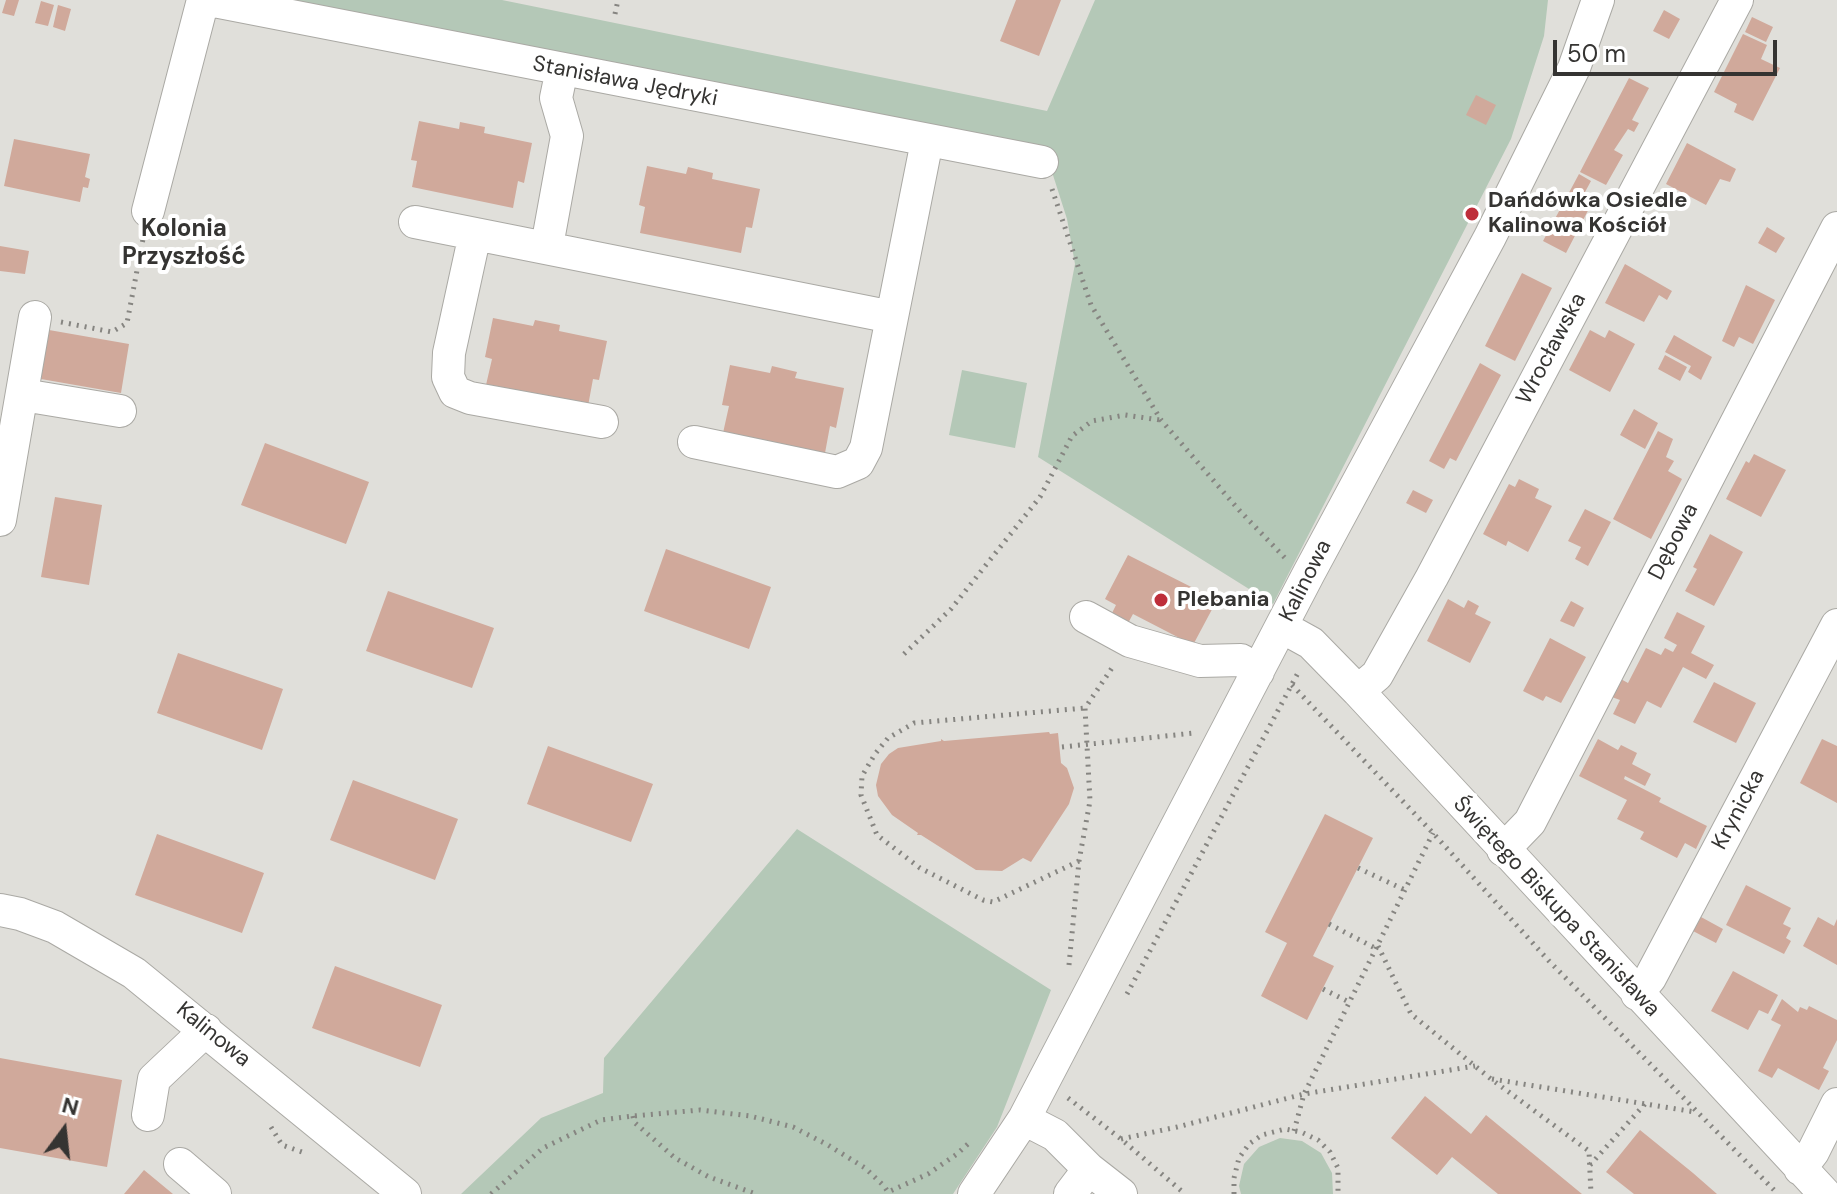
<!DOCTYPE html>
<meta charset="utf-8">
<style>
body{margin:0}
#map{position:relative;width:1837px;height:1194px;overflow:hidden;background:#e0dfda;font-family:"DM Sans",sans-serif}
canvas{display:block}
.north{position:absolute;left:24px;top:1090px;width:80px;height:80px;-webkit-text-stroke:6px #fff;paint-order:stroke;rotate:15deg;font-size:22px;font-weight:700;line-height:32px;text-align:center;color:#353432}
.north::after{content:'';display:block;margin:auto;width:28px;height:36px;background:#353432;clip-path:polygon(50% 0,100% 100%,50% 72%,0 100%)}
.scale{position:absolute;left:1553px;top:40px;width:224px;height:36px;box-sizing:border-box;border:4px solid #353432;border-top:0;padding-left:10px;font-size:24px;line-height:28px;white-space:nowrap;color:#353432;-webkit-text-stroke:6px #fff;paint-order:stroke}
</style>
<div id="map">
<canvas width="1837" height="1194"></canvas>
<div class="north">N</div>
<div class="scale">50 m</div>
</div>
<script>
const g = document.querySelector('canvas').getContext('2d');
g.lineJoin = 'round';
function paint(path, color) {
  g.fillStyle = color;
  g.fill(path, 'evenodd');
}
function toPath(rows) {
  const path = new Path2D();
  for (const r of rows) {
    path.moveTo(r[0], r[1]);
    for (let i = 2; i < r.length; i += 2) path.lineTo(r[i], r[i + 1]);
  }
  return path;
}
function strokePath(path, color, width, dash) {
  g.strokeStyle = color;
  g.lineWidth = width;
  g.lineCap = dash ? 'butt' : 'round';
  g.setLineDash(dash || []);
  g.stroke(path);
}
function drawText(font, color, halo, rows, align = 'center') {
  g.font = font + ' "DM Sans",sans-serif';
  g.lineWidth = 8;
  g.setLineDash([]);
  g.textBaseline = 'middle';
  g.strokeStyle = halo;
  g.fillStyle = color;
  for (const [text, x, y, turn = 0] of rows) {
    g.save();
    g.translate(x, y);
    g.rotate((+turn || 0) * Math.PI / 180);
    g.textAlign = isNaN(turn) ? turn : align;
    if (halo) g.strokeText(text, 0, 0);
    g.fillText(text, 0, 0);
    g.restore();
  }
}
paint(toPath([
 [282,0,502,0,1047,111,1095,0,1548,0,1544,36,1511,139,1273,604,1038,457,1075,264,1067,219,1045,150],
 [962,370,1027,383,1015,448,949,435],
 [797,829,1051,990,997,1127,953,1194,461,1194,541,1118,603,1093,604,1058],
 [1280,1138,1302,1141,1321,1153,1332,1173,1333,1194,1241,1194,1239,1186,1244,1164,1259,1147]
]), '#b4c8b7');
paint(toPath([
 [6,0,19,0,14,16,2,13],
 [1016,0,1061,0,1039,56,1000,41],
 [41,1,54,5,48,26,35,23],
 [58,5,71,9,65,31,53,27],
 [1664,10,1680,19,1669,39,1653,31],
 [1752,17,1773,27,1766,42,1745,32],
 [1743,34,1767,45,1761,59,1780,68,1753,121,1734,112,1737,104,1714,92],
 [1629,78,1649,88,1632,120,1639,123,1634,132,1628,129,1614,150,1623,155,1606,185,1580,172],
 [1476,95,1496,105,1486,125,1466,115],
 [419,121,459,129,460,122,485,127,484,133,532,143,524,183,518,181,513,208,412,187,417,161,411,160],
 [14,139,90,154,85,177,90,179,88,188,83,187,80,202,4,186],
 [1687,143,1736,169,1730,182,1720,179,1706,205,1666,184],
 [647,166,686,174,688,167,713,173,712,179,760,189,752,228,746,227,741,253,640,233,645,207,639,205],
 [1579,174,1591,181,1585,192,1595,197,1566,253,1543,241],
 [1767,227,1785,238,1776,253,1758,243],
 [0,246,29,251,25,274,0,271],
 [1625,264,1672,291,1667,300,1659,295,1644,322,1605,303],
 [1522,273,1552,288,1515,361,1485,346],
 [1746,285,1775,300,1753,344,1739,337,1734,347,1722,341],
 [493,318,533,326,535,320,560,325,559,331,607,341,599,380,593,379,588,406,486,385,492,359,485,357],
 [49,330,129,344,121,393,41,379],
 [1590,330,1605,338,1609,330,1635,344,1610,392,1569,370],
 [1674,335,1712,357,1701,380,1688,372,1691,366,1665,352],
 [1665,355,1687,367,1680,381,1658,369],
 [1480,363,1501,375,1456,461,1450,458,1444,469,1429,461],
 [730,365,770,373,772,366,797,372,795,378,844,388,836,428,830,426,825,453,723,433,729,406,722,405],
 [1634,409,1658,423,1645,449,1620,435],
 [1658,431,1673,439,1666,457,1674,461,1668,471,1682,479,1651,539,1613,519],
 [265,443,369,482,346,544,241,505],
 [1754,454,1786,470,1761,517,1726,499,1746,461,1749,463],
 [1519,479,1539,489,1535,498,1552,506,1528,552,1508,541,1506,546,1483,534,1509,484,1515,487],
 [1413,490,1433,500,1426,513,1406,503],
 [55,497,102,505,89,585,41,577],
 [1585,509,1611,522,1588,566,1575,559,1581,547,1568,541],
 [1710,534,1743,552,1714,606,1685,591,1697,569,1693,567],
 [666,549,771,587,749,649,644,611],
 [1128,555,1217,600,1193,645,1133,614,1127,625,1110,617,1116,605,1105,599],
 [388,591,494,628,472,688,366,651],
 [1448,599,1464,608,1468,600,1479,606,1475,614,1491,622,1470,663,1427,641],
 [1571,601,1584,608,1574,627,1560,621],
 [1677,612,1705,626,1691,653,1714,665,1706,679,1683,667,1661,708,1647,701,1635,724,1613,714,1620,700,1609,696,1619,678,1628,683,1646,648,1661,655,1665,648,1673,652,1677,645,1664,638],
 [1550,638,1586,657,1561,703,1546,696,1543,701,1523,691],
 [178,653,283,689,262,750,157,713],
 [1714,682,1756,703,1736,743,1693,722],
 [1049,732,1050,734,1058,733,1061,763,1067,768,1074,788,1069,804,1031,862,1023,858,1002,871,976,870,921,835,917,835,918,833,892,815,878,796,876,785,881,764,889,754,898,748,941,741,941,739,944,741],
 [1598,739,1618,750,1621,745,1637,753,1632,764,1651,774,1645,786,1625,776,1624,779,1661,798,1659,802,1707,826,1696,849,1685,843,1677,858,1640,839,1644,832,1617,819,1627,800,1579,776],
 [1822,739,1837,746,1837,803,1800,783],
 [548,746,653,784,631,842,527,804],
 [353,780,458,819,435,880,330,840],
 [1325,814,1373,838,1313,956,1334,966,1307,1020,1261,996,1287,943,1265,932],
 [157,834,264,873,242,933,135,895],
 [1746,885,1791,908,1783,924,1791,928,1786,938,1791,941,1784,954,1726,925],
 [1701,917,1723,929,1716,943,1693,931],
 [1818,917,1834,926,1837,919,1837,965,1803,946],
 [335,966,442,1005,420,1067,312,1028],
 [1733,971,1778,995,1768,1014,1759,1010,1748,1030,1711,1011],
 [1782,999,1798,1012,1800,1007,1807,1010,1809,1006,1837,1020,1837,1040,1823,1068,1829,1071,1819,1090,1778,1068,1772,1078,1758,1071,1781,1025,1771,1020],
 [0,1058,122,1080,107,1167,0,1148],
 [1425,1096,1471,1134,1486,1115,1582,1194,1498,1194,1452,1157,1437,1175,1391,1138],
 [1640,1130,1693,1173,1717,1194,1634,1194,1606,1172],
 [144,1170,173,1194,124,1194]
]), '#d0a99b');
const minor = toPath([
 [209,0,1042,162],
 [148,211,203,0],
 [415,222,892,317],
 [475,234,449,353,448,377,455,392,470,398,602,422],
 [547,246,567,136,556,98,562,69],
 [23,395,120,411],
 [694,442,837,472,858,463,866,448,927,141],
 [0,520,35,317],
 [1086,617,1130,641,1200,661,1241,660,1258,672],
 [1282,627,1311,643,1358,691,1825,1194],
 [1358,691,1377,675,1432,577,1737,0],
 [1503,850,1530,822,1837,228],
 [0,910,20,914,55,927,134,973,405,1194],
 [1637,994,1650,978,1837,625],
 [148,1115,154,1079,206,1030],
 [1024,1119,1055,1135,1089,1169,1121,1194],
 [180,1164,215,1194],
 [1800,1169,1813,1152,1837,1104],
 [974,1194,1024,1119,1309,573,1490,237,1574,68,1598,0],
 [1070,1194,1089,1169]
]);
strokePath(minor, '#aaa9a4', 34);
strokePath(toPath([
 [615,14,618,0],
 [1052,189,1091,305,1161,420,1239,510,1285,558],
 [61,322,112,332,127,323,143,239],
 [904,654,951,609,1040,497,1072,436,1092,421,1125,415,1160,420],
 [1292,685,1433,833,1549,961,1777,1193],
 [1062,747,1194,733],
 [1079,861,993,902,983,900,920,868,877,835,861,795,862,776,875,754,888,738,914,723,1085,708],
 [1358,868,1405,890],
 [1329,924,1377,949],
 [1378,946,1411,1014,1491,1079,1589,1151,1591,1194],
 [1069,965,1079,861,1090,801,1085,708,1114,665],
 [1323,989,1351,1003],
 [1127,994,1299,671],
 [1492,1079,1695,1112],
 [1068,1098,1121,1139,1185,1194],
 [633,1116,634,1122,675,1158,709,1177,756,1194],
 [271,1127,282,1145,302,1152],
 [1294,1131,1304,1094,1433,833],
 [1121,1139,1177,1127,1304,1094,1475,1066],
 [1590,1165,1645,1104],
 [491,1194,543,1148,601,1120,633,1116,700,1110,750,1116,793,1127,828,1145,865,1168,884,1186,888,1192,928,1174,957,1154,969,1143],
 [1234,1194,1234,1178,1239,1158,1249,1144,1262,1135,1285,1129,1301,1132,1318,1140,1330,1152,1338,1168,1338,1194]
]), '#868581', 5, [2, 6]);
strokePath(minor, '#fff', 32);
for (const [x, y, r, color] of [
 [1472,214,8,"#be2e3a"],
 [1161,600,8,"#be2e3a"]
]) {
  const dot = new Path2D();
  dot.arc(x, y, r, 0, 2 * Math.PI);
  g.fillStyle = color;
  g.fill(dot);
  strokePath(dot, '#fff', 3);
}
drawText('22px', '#353432', '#fff', [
 ["Stanisława Jędryki",625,82,11],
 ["Wrocławska",1552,349,-62],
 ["Dębowa",1674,542,-63],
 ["Kalinowa",1306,581,-63],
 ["Krynicka",1739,810,-62],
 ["Świętego Biskupa Stanisława",1556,907,47],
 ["Kalinowa",213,1035,39]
]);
drawText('bold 22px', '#353432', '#fff', [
 ["Dańdówka Osiedle",1488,201],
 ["Kalinowa Kościół",1488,226],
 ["Plebania",1177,600]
], 'left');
drawText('bold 24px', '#353432', '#fff', [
 ["Kolonia",184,230],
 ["Przyszłość",184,258]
]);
</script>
